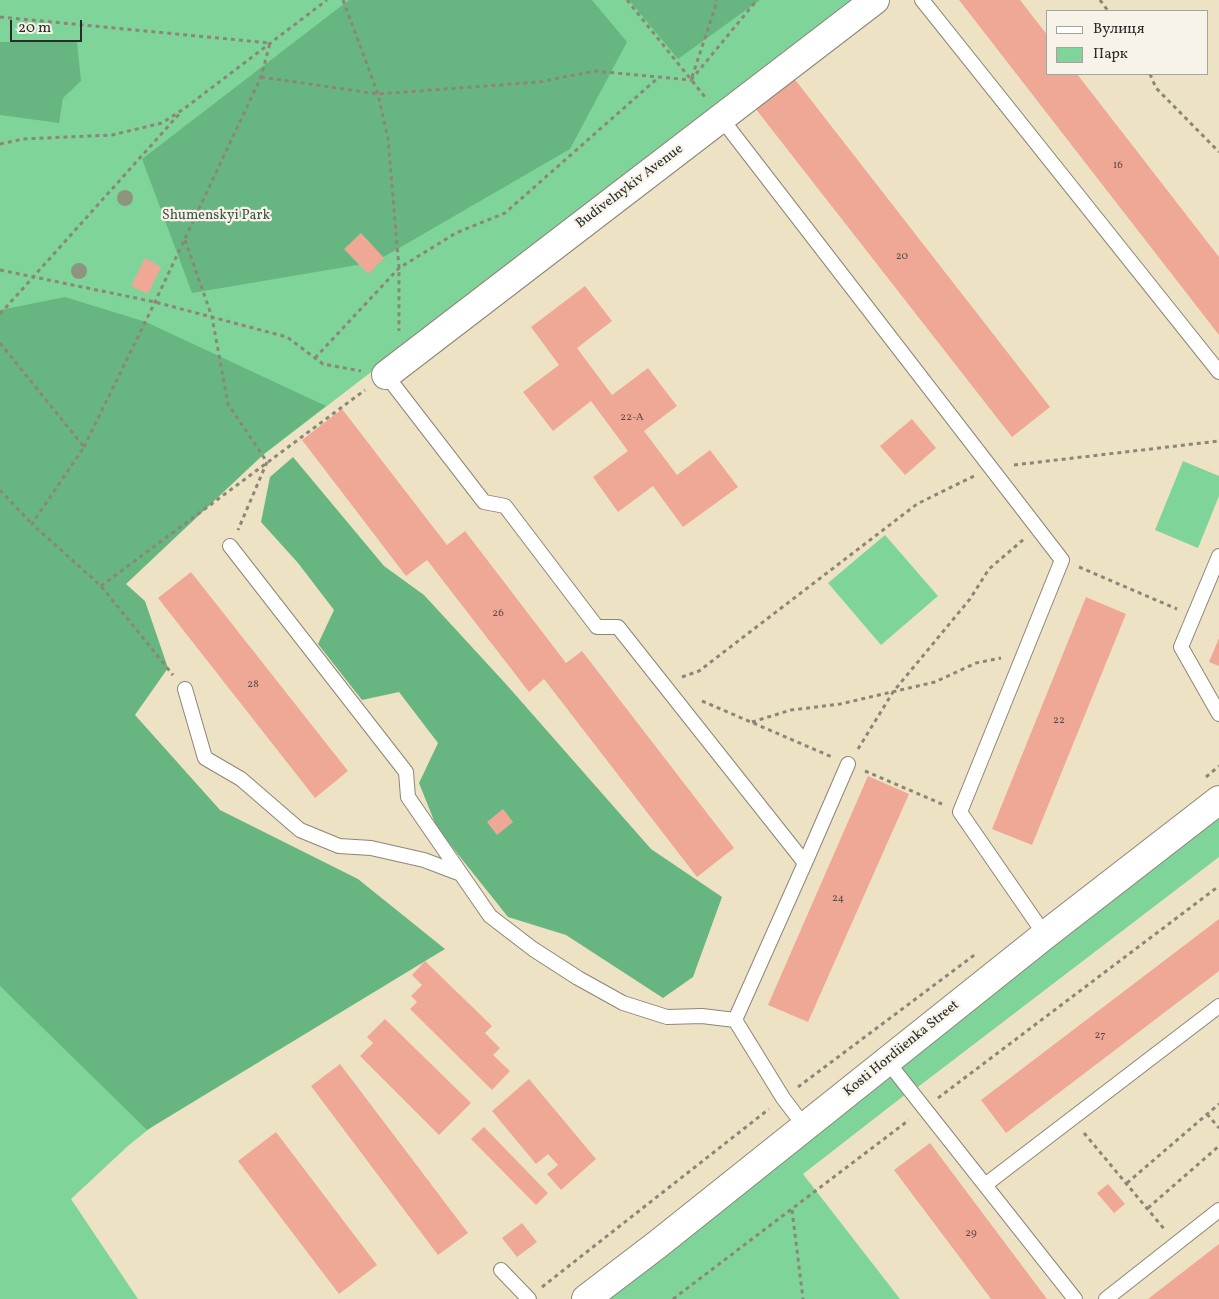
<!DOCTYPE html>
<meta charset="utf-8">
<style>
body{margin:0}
#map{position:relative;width:1219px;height:1299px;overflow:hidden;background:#eee2c4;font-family:Vollkorn,serif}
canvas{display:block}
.legend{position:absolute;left:1046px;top:10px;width:162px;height:65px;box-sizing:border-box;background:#f7f3e8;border:1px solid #a5a39c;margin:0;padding:6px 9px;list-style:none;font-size:15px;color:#2b2b2b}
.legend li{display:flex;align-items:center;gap:10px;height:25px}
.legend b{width:25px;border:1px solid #a5a39c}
.scale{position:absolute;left:10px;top:20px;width:72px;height:22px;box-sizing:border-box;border:2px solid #2b2b2b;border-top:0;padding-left:6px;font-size:15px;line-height:18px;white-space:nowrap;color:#2b2b2b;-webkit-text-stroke:4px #f7f3e8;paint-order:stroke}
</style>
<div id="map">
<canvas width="1219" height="1299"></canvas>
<ul class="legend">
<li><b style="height:6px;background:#fff"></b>Вулиця</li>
<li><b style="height:14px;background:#7fd599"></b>Парк</li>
</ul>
<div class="scale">20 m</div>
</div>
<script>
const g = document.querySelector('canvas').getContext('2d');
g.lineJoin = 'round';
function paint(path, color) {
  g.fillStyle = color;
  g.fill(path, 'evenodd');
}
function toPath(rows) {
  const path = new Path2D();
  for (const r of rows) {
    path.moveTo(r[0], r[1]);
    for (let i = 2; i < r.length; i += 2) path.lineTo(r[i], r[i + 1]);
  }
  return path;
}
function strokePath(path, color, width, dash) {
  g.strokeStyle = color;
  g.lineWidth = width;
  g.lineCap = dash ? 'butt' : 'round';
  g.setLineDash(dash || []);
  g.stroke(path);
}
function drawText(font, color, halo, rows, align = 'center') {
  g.font = font + ' Vollkorn,serif';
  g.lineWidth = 4.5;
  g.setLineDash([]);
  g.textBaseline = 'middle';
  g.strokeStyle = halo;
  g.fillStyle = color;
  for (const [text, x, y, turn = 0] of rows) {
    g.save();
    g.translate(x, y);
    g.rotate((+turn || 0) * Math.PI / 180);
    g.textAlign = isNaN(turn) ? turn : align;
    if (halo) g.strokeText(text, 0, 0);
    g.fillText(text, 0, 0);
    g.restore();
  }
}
paint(toPath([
 [0,0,856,0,108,574,0,705],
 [1183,461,1219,476,1219,496,1198,548,1155,530],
 [885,535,938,596,881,645,828,583],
 [0,810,174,1109,129,1145,71,1199,138,1299,0,1299],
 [1219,815,1219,857,914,1090,894,1063],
 [887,1069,906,1094,803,1174,900,1299,599,1299]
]), '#7fd599');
paint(toPath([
 [349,0,592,0,627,42,570,149,375,262,192,293,142,159],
 [629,0,760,0,678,59],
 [0,42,77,42,81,81,63,98,59,123,0,115],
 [65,297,146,322,326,406,265,453,126,584,145,601,168,668,135,715,220,810,358,879,445,949,147,1130,0,986,0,310],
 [293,457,384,566,424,595,505,683,651,849,722,897,693,977,663,998,566,935,508,917,437,828,419,783,438,743,399,692,362,700,318,644,334,610,298,563,261,522,270,477]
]), '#67b681');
paint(toPath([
 [959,0,1020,0,1048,36,1048,74,1077,74,1219,257,1219,335],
 [793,77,1050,407,1012,437,755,108],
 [361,233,384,258,368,274,344,249],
 [145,258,161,267,148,294,131,286],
 [585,286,612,321,577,348,612,395,648,368,677,406,644,431,677,475,710,450,738,487,683,527,653,486,618,512,593,477,628,451,591,401,553,431,523,392,559,365,531,327],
 [342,409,447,545,465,531,566,663,582,651,734,848,697,877,544,679,529,692,427,560,406,576,302,440],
 [912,419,936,448,905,475,880,446],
 [191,572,348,771,315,798,158,598],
 [1086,597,1126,614,1032,845,992,829],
 [1219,638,1219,666,1209,662],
 [868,776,909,794,808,1022,768,1005],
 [503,809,513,822,497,835,487,822],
 [1219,919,1219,971,1006,1133,981,1100],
 [425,961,492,1026,485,1033,500,1048,493,1055,510,1071,492,1090,410,1009,417,1002,411,996,422,985,412,975],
 [385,1019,471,1103,439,1135,360,1056,373,1043,367,1037],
 [340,1064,468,1233,438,1255,311,1086],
 [529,1079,596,1159,561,1190,547,1174,558,1165,548,1154,536,1164,492,1111],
 [484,1127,548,1193,536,1205,471,1139],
 [276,1132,377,1265,339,1294,238,1161],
 [930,1143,1047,1299,991,1299,894,1170],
 [1108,1184,1125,1204,1114,1213,1097,1193],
 [522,1223,537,1242,517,1257,502,1238],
 [1219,1244,1219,1299,1148,1299]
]), '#f0a896');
const lane = toPath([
 [922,0,1219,372],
 [721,118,1062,560,960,812,1045,935],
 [386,375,484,502,505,506,597,627,618,627,805,863,735,1020],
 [230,546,406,772,408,797,461,874],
 [1219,556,1181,647,1219,714],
 [185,689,205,758,241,779,300,830,339,846,371,848,424,860,461,874,490,916,533,949,578,978,623,1003,667,1017,702,1016,735,1020,783,1098,805,1127],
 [805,863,848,764],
 [887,1061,1075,1299],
 [985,1185,1219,1006],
 [501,1270,529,1299],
 [1106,1299,1219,1210]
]);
const street = toPath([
 [386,375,875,0],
 [586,1299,658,1244,1045,935,1219,800]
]);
strokePath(lane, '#8c8678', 16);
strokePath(street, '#8c8678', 30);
strokePath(toPath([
 [343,0,378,94,388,139,399,268,399,331],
 [627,0,705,97],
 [1100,0,1108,11],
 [0,17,270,43],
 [1150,74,1156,88,1219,152],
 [261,77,378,94,539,82,595,71,691,80],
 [692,77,715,8,716,0],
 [691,80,757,0],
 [0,144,23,139,112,135,162,123,185,108,327,0],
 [185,240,212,317,228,404,267,462,238,530],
 [0,270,155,302,287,337,323,364,361,371],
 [0,314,181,112],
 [0,343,84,447,32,524,101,586,173,675],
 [315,358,399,268,456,233,505,213,659,77],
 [84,447,155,302,261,77,270,43],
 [1014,465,1219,441],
 [0,490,32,524],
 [1079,567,1177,609],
 [101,586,365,390],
 [682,677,699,671,917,504,974,476],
 [702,701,832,757],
 [752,722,791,710,840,704,935,682,976,663,1001,658],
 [858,749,893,692,970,599,989,569,1024,539],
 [865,771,942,804],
 [1206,777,1219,766],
 [798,1087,977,953],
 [938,1098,1219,886],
 [1207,1114,1219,1128],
 [1084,1133,1165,1230],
 [1127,1183,1219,1104],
 [1148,1208,1219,1146],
 [792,1210,803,1299],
 [542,1287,769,1109],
 [673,1299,909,1120]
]), '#8c8678', 3, [4, 4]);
strokePath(lane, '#fff', 14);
strokePath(street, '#fff', 28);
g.fillStyle = '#8e957f';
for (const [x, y] of [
 [125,198],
 [79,271]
]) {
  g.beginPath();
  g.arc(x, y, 8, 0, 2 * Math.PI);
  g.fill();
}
drawText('11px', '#5c4a46', null, [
 ["16",1118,166],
 ["20",902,257],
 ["22-А",632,418],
 ["26",498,614],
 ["28",253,685],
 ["22",1059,721],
 ["24",838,899],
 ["27",1100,1036],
 ["29",971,1234]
]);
drawText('14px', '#2b2b2b', '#f7f3e8', [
 ["Budivelnykiv Avenue",630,187,-37],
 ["Kosti Hordiienka Street",902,1049,-39]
]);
drawText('14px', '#405646', '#f7f3e8', [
 ["Shumenskyi Park",216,216]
]);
</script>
